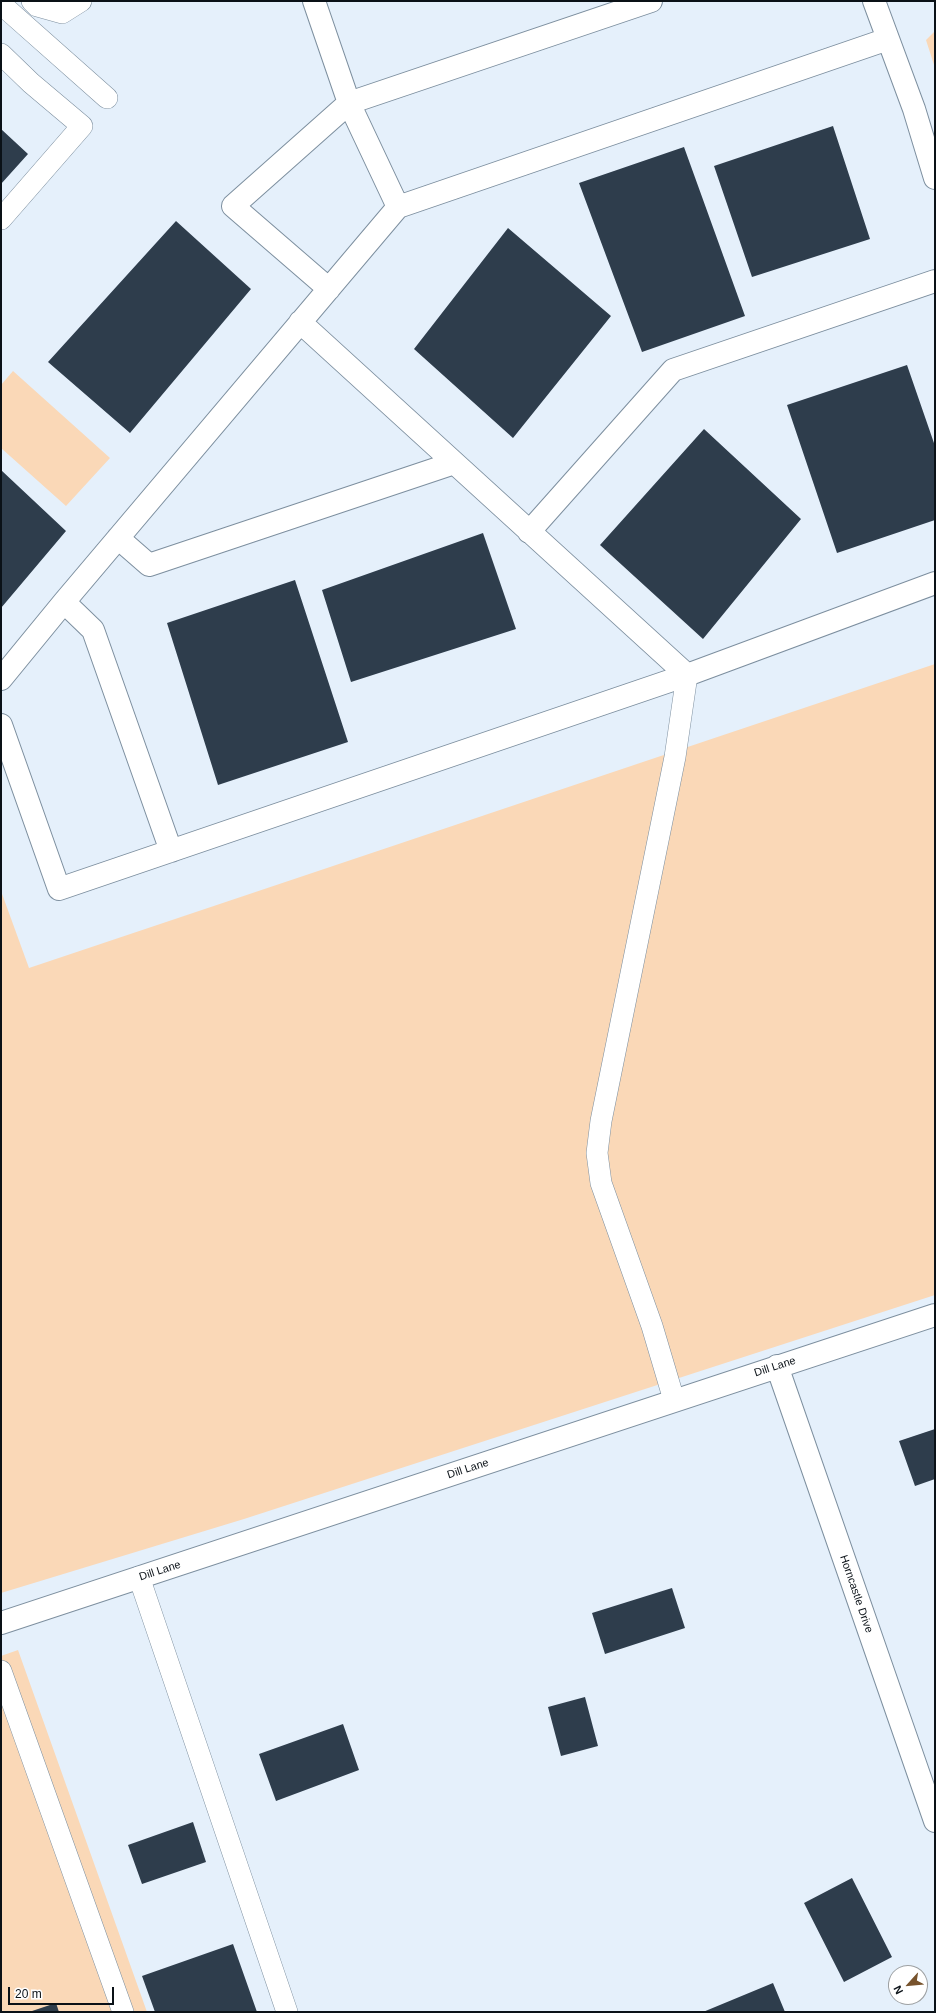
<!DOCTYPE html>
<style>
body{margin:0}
#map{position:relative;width:936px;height:2013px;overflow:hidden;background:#e5f0fb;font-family:Arial,sans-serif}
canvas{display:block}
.frame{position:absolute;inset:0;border:2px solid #0a1117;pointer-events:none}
.north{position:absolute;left:888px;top:1965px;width:40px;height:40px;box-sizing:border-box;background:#fff;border:1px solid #9da0a2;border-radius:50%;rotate:243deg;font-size:11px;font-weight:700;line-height:16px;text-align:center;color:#0a1117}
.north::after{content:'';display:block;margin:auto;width:14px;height:18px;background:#77532d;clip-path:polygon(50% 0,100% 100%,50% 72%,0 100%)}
.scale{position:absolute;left:8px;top:1987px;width:106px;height:18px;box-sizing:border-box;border:2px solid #0a1117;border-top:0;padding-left:5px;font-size:12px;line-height:14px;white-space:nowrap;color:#0a1117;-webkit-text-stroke:3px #fff;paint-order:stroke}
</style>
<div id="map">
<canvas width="936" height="2013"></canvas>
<div class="frame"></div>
<div class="north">N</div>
<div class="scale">20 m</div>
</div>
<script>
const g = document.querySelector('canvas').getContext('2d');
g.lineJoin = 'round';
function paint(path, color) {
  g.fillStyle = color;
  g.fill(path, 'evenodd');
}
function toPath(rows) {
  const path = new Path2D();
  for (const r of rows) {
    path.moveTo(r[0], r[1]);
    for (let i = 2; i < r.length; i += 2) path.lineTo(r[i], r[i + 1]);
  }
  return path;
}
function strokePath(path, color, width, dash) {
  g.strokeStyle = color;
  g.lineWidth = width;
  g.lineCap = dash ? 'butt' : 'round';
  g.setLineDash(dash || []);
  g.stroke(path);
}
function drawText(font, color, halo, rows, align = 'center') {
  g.font = font + ' Arial,sans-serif';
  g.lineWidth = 4;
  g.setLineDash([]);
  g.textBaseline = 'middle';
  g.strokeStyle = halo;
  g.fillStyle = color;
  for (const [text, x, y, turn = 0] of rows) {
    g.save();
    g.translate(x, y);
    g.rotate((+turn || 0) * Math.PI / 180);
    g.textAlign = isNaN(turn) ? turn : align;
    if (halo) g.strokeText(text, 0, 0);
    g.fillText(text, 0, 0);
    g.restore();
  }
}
paint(toPath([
 [935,31,935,68,926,40],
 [13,371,110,458,66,506,1,448,1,385],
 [935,664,935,1295,244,1519,1,1593,1,891,29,968],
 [18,1650,147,2012,1,2012,1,1656]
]), '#fad8b7');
paint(toPath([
 [833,126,870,239,752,277,714,166],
 [1,129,28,154,1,184],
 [684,147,745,316,642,352,579,183],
 [176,221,251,289,130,433,48,362],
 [508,228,611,316,513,438,414,349],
 [907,365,935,446,935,520,837,553,787,405],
 [704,429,801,519,703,639,600,545],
 [1,470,66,531,1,608],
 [483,533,516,629,351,682,322,590],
 [295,580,348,742,218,785,167,623],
 [935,1429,935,1479,915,1486,899,1441],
 [672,1588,685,1628,605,1654,592,1613],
 [585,1697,598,1746,561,1756,548,1707],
 [343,1724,359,1770,276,1801,259,1754],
 [193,1822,206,1862,142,1884,128,1845],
 [852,1878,892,1957,844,1982,804,1903],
 [233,1944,257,2012,155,2012,142,1976],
 [773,1983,785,2012,703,2012],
 [56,2003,59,2012,29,2012]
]), '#2e3d4c');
const lane = toPath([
 [32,1,37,6,62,13,81,1],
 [1,4,107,98],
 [1,54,31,83,82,126,1,219],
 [674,1400,652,1326,601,1183,597,1153,601,1121,675,757,687,675],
 [139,1577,287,2012],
 [1,1671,123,2012]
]);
const street = toPath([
 [874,1,914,109,935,178],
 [398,207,888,39],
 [329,289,233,206,349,103,651,1],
 [300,322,687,675],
 [529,532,673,370,935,281],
 [118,538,149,565,454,463],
 [64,602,93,630,171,851],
 [1,679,64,602,398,207,349,103,314,1],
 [1,725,59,889,687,675,935,583],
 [777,1366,935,1821],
 [1,1623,935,1315]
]);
strokePath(lane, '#7d8f9f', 22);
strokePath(street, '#7d8f9f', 24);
strokePath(lane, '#fff', 21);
strokePath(street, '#fff', 22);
drawText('11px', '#0a1117', '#fff', [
 ["Dill Lane",775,1367,-18],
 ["Dill Lane",468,1469,-18],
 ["Dill Lane",160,1571,-18],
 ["Horncastle Drive",856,1594,71]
]);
</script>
